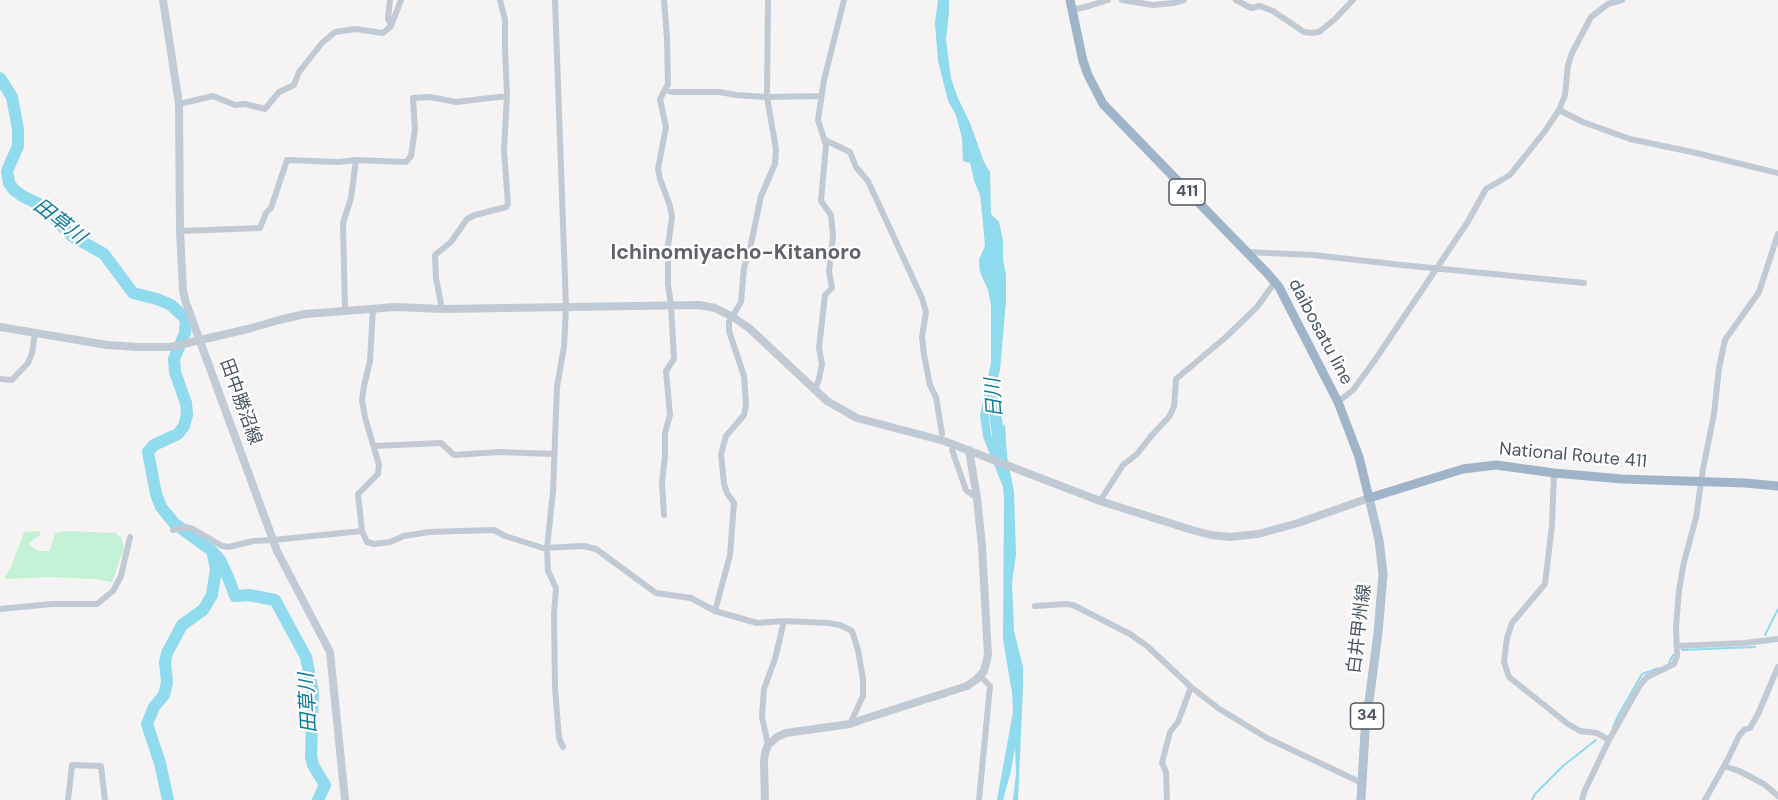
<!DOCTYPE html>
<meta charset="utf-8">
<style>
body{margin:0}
canvas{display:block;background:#f5f3f3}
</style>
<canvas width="1778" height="800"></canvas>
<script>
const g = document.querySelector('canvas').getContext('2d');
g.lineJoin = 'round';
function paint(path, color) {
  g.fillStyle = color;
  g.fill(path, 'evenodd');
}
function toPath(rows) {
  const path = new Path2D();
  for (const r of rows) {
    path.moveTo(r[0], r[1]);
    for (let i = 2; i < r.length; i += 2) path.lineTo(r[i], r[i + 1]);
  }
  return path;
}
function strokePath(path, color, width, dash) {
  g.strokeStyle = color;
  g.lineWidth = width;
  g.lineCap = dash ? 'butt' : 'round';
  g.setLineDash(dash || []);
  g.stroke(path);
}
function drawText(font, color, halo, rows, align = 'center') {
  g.font = font + ' "DM Sans","Noto Sans JP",sans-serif';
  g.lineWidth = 4.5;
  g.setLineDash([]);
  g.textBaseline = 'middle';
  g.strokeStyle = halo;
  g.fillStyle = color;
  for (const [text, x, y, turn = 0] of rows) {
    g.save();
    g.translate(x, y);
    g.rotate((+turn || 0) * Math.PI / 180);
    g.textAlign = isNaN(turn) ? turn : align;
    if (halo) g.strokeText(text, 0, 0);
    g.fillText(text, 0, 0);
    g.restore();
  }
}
paint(toPath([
 [40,531,40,535,28,544,38,551,50,551,55,533,64,531,115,533,121,537,124,548,112,582,95,579,50,577,4,579,11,567,24,532]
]), '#c3f1d5');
paint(toPath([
 [938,0,949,0,949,13,946,40,951,78,957,96,970,123,984,162,990,172,991,214,999,222,1003,241,1003,259,1006,275,1006,301,1000,370,988,410,991,434,997,451,1001,430,1005,424,1007,456,1014,492,1016,555,1012,582,1014,631,1023,667,1023,688,1018,800,1013,800,1016,774,1015,748,1011,771,1003,800,997,800,1013,712,1012,693,1003,639,1004,498,1003,487,983,437,980,415,991,363,991,305,988,290,980,272,979,259,985,246,983,223,980,195,974,180,970,163,963,161,962,138,956,115,948,101,938,61,935,23]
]), '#90daee');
strokePath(toPath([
 [1765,635,1778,609],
 [1682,650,1755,647],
 [1669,663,1673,655],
 [1613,727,1619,714,1642,674,1659,668],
 [1532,800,1535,794,1563,766,1596,740]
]), '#90daee', 2);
strokePath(toPath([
 [0,78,12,97,18,129,18,146,7,171,9,183,14,190,24,197,41,205,72,236,104,254,133,293,157,299,171,305,186,319,185,333,174,359,175,372,186,403,187,415,184,426,178,434,154,445,148,452,156,494,161,507,174,523,212,551,220,560,228,577,235,596,249,595,275,600,306,657,313,692,311,757,313,765,325,785,318,800],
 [993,379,992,390,1001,457],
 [168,800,160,763,147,724,154,707,164,695,167,683,165,662,167,653,182,625,203,610,212,595,216,569,213,555]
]), '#90daee', 12);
strokePath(toPath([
 [390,0,388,19,391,25],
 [555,0,566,307,564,347,557,387,553,492,547,548,548,571,556,588,554,614,555,688,559,738,563,747],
 [664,0,667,38,668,84,660,99,666,127,658,169,660,179,670,206,672,217,668,246,668,285,671,305,674,359,666,371,670,415,665,433,665,457,662,482,664,515],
 [1122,0,1153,5,1173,3,1184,0],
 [1236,0,1251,8,1260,6,1273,11,1304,32,1312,33,1319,32,1335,19,1353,0],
 [1072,10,1089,6,1108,0],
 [666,90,672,92,720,92,736,95,767,97,821,96],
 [179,104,213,96,235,105,245,104,265,109,279,92,294,85,299,72,322,43,335,32,355,29,383,33,391,26,401,0],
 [1559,110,1583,122,1630,139,1692,152,1778,173],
 [825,140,850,152,856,167,868,181,922,298,926,312,922,337,924,355,930,385,936,397,942,434],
 [180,231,260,228,266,213,271,208,287,160,338,162,356,160,406,162,411,156,415,129,413,98,430,97,456,102,507,96],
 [1246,252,1313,255,1402,265,1584,283],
 [442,309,436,278,435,255,451,242,467,219,475,215,506,207,508,204,504,150,507,96,505,48,505,20,500,0],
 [345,311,343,223,351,198,356,160],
 [0,379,12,380,28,363,32,353,35,333],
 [815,390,819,379,822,364,819,348,825,295,832,288,829,271,833,236,831,215,821,201,826,145,818,120,824,80,844,0],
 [1338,402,1353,390,1375,360,1467,223,1486,189,1510,175,1545,131,1559,110,1565,95,1568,65,1572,53,1591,17,1608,4,1622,0],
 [374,446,441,443,454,455,499,452,554,454],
 [952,450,966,490,977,498],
 [1554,473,1552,525,1545,584,1512,623,1507,638,1504,662,1509,677,1568,724,1580,731,1597,733,1609,740],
 [1100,501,1123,465,1137,454,1152,435,1169,417,1174,407,1176,379,1226,337,1257,307,1275,282],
 [173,530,187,527,193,529,222,546,229,547,253,541,273,540,362,531,367,542,374,544,390,542,404,536,429,532,494,530,505,536,543,548,584,546,596,549,656,593,691,598,715,611,757,623,784,621,828,623,840,625,852,631,858,650,863,679,863,696,850,724],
 [362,531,358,494,378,474,379,465,365,417,362,400,364,386,370,361,373,309],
 [1035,606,1066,604,1073,605,1130,634,1147,646,1191,687,1218,708,1267,738,1362,783],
 [0,609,52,604,97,604,113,591,121,576,130,537],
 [715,611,730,555,734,503,727,493,724,484,721,454,726,436,744,415,746,405,744,376,729,331,729,322,741,302,744,268,751,244,761,196,775,164,776,149,767,97,768,0],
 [1677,646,1745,643,1778,639],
 [768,745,762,717,764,689,775,659,784,621],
 [1724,766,1739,771,1764,784,1778,796],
 [68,800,72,765,101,766,105,800],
 [979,800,990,686,980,676],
 [1167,800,1166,772,1162,763,1170,732,1178,722,1191,687],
 [1582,800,1585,790,1609,740,1640,685,1647,677,1674,664,1677,656,1676,627,1679,590,1684,562,1696,518,1703,469,1714,414,1719,368,1725,340,1759,292,1778,234],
 [1705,800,1728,759,1739,736,1744,730,1750,728,1758,714,1778,667]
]), '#c1cad2', 6);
strokePath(toPath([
 [0,327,107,345,137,347,170,347,248,329,279,320,305,314,345,311,395,307,442,309,699,305,715,308,733,317,749,328,827,401,857,418,944,441,1100,501,1192,530,1211,535,1230,537,1258,534,1298,523,1369,498],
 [765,800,764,761,765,753,768,745,777,737,786,733,850,724,861,720,967,686,977,679,984,671,988,655,982,546,977,498,969,450]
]), '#c1cad2', 8);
strokePath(toPath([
 [163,0,179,104,180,231,183,291,186,303,277,551,330,652,345,800]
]), '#c1cbd6', 8);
strokePath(toPath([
 [1361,800,1365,732,1378,633,1383,574,1379,540,1369,498]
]), '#b3c2d1', 9);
strokePath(toPath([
 [1070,0,1083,61,1088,75,1103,104,1267,273,1279,287,1338,402,1359,457,1369,498,1463,469,1496,465,1554,473,1622,479,1745,483,1778,486]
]), '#9fb4c9', 9);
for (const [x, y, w] of [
 [1187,192,36],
 [1367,716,33]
]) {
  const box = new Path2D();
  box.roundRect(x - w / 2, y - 13, w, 26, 4.5);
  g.fillStyle = '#fff';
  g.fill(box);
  strokePath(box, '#4a5661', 1.5);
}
drawText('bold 16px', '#4a5661', null, [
 ["411",1187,192],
 ["34",1367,716]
]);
drawText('18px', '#4a5661', '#fff', [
 ["daibosatu line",1320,332,62],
 ["田中勝沼線",240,402,70],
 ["National Route 411",1573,456,5],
 ["白井甲州線",1360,629,-83]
]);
drawText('italic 20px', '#0c7c9b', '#fff', [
 ["田草川",59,222,38],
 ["日川",995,398,-94],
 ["田草川",309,703,-93]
]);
drawText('bold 21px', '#5f6368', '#fff', [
 ["Ichinomiyacho-Kitanoro",736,253]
]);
</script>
